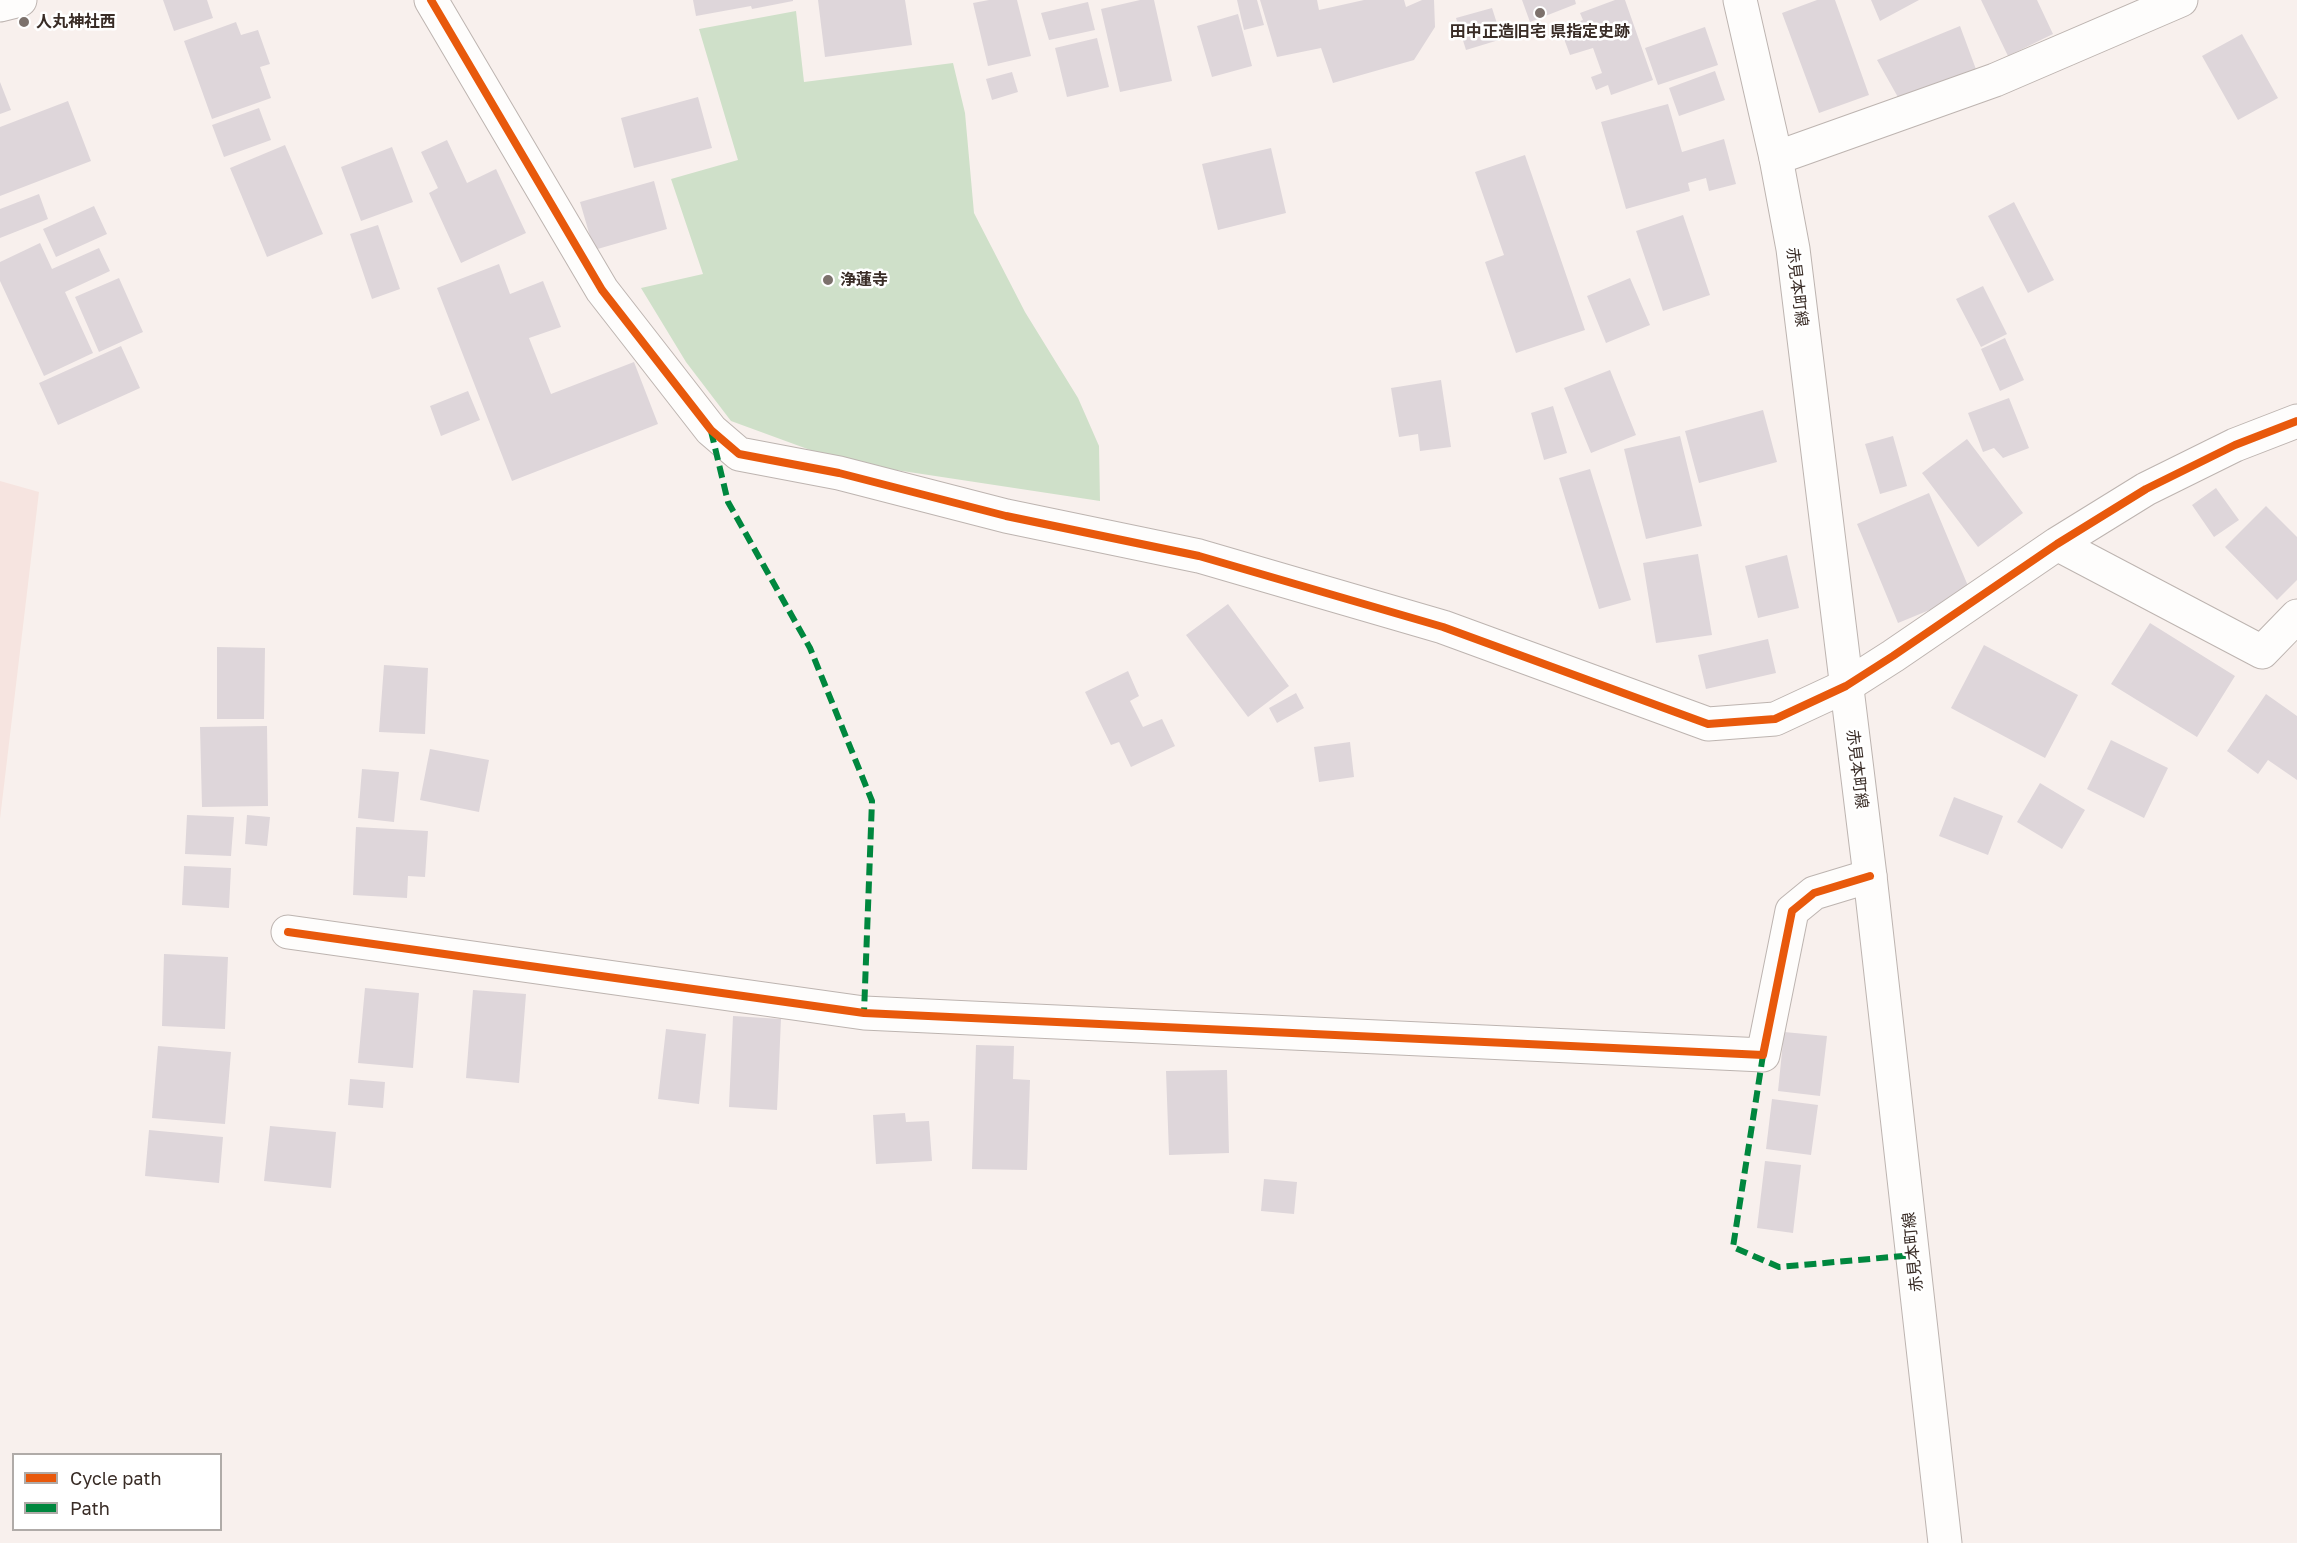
<!DOCTYPE html>
<meta charset="utf-8">
<style>
body{margin:0}
#map{position:relative;width:2297px;height:1543px;overflow:hidden;background:#f8f0ed;font-family:"Golos Text",sans-serif}
canvas{display:block}
.legend{position:absolute;left:12px;top:1453px;width:210px;height:78px;box-sizing:border-box;background:#fff;border:2px solid #b0aba8;margin:0;padding:8px 10px;list-style:none;font-size:18px;color:#392c26}
.legend li{display:flex;align-items:center;gap:12px;height:30px}
.legend b{width:30px;border:2px solid #b0aba8}
</style>
<div id="map">
<canvas width="2297" height="1543"></canvas>
<ul class="legend">
<li><b style="height:8px;background:#e8590c"></b>Cycle path</li>
<li><b style="height:8px;background:#00873e"></b>Path</li>
</ul>
</div>
<script>
const g = document.querySelector('canvas').getContext('2d');
g.lineJoin = 'round';
function paint(path, color) {
  g.fillStyle = color;
  g.fill(path, 'evenodd');
}
function toPath(rows) {
  const path = new Path2D();
  for (const r of rows) {
    path.moveTo(r[0], r[1]);
    for (let i = 2; i < r.length; i += 2) path.lineTo(r[i], r[i + 1]);
  }
  return path;
}
function strokePath(path, color, width, dash) {
  g.strokeStyle = color;
  g.lineWidth = width;
  g.lineCap = dash ? 'butt' : 'round';
  g.setLineDash(dash || []);
  g.stroke(path);
}
function drawText(font, color, halo, rows, align = 'center') {
  g.font = font + ' "Golos Text","Noto Sans JP",sans-serif';
  g.lineWidth = 5;
  g.setLineDash([]);
  g.textBaseline = 'middle';
  g.strokeStyle = halo;
  g.fillStyle = color;
  for (const [text, x, y, turn = 0] of rows) {
    g.save();
    g.translate(x, y);
    g.rotate((+turn || 0) * Math.PI / 180);
    g.textAlign = isNaN(turn) ? turn : align;
    if (halo) g.strokeText(text, 0, 0);
    g.fillText(text, 0, 0);
    g.restore();
  }
}
paint(toPath([
 [0,481,39,492,0,819]
]), '#f6e4e0');
paint(toPath([
 [796,11,804,82,953,63,965,113,974,213,1025,312,1078,398,1099,446,1100,501,843,462,731,421,686,362,641,288,703,274,671,179,738,160,699,29]
]), '#cfe0c9');
paint(toPath([
 [163,0,207,0,213,18,174,31],
 [693,0,793,0,793,1,752,9,751,6,696,16],
 [818,0,905,0,912,45,825,57],
 [989,0,1017,0,1031,56,988,66,973,3],
 [1140,0,1154,0,1172,81,1120,92,1101,9],
 [1237,0,1257,0,1264,25,1244,30],
 [1260,0,1317,0,1319,10,1364,0,1404,0,1406,7,1422,0,1434,0,1435,27,1414,60,1333,83,1321,48,1277,57],
 [1522,0,1575,0,1576,4,1530,22],
 [1615,0,1625,0,1653,80,1611,95,1608,85,1596,90,1591,77,1602,73,1593,48,1570,55,1560,28,1583,20,1580,13],
 [1817,0,1835,0,1869,95,1819,113,1782,13],
 [1871,0,1919,0,1880,21],
 [1981,0,2037,0,2053,34,2008,56],
 [1088,2,1095,30,1049,40,1041,13],
 [1492,8,1502,39,1466,50,1456,18],
 [1238,14,1252,66,1212,77,1197,26],
 [236,22,241,35,258,30,270,64,260,67,271,98,212,119,184,41],
 [1960,26,1977,72,1899,99,1877,60],
 [1705,27,1718,65,1658,85,1645,48],
 [2242,34,2278,98,2238,120,2202,56],
 [1097,38,1109,87,1067,97,1055,48],
 [1715,71,1725,100,1679,116,1669,88],
 [1012,72,1018,92,992,100,986,79],
 [0,82,11,110,0,114],
 [698,97,712,148,634,168,621,118],
 [68,101,91,161,0,196,0,127],
 [1668,104,1682,152,1724,139,1736,184,1709,191,1706,178,1688,183,1690,191,1626,209,1601,122],
 [259,108,271,140,224,157,212,125],
 [447,140,467,183,496,169,526,233,461,263,429,193,438,188,421,152],
 [285,145,323,234,267,257,230,168],
 [392,147,413,202,361,221,341,167],
 [1271,148,1286,213,1218,230,1202,164],
 [1525,155,1585,330,1516,353,1485,262,1504,255,1475,172],
 [654,181,667,229,594,250,580,202],
 [39,194,48,219,0,238,0,209],
 [2014,202,2054,280,2028,293,1988,216],
 [94,206,107,234,56,257,43,229],
 [1683,215,1710,295,1663,311,1636,231],
 [378,225,400,289,372,299,350,234],
 [40,243,52,269,99,248,110,271,65,292,93,353,44,376,0,281,0,262],
 [499,264,510,294,543,281,561,327,529,338,551,394,634,362,658,424,512,481,437,288],
 [119,278,143,332,99,352,75,297],
 [1630,278,1650,325,1606,343,1587,296],
 [1983,286,2007,334,1981,347,1956,299],
 [2005,338,2024,380,2000,391,1981,349],
 [121,346,140,388,58,425,39,383],
 [1610,370,1636,435,1591,453,1564,388],
 [1441,380,1451,447,1420,451,1418,434,1399,437,1391,388],
 [468,391,480,420,441,436,430,406],
 [2009,398,2029,448,2003,458,1994,448,1983,452,1968,413],
 [1553,406,1567,453,1544,460,1531,413],
 [1763,410,1777,462,1699,483,1685,431],
 [1680,436,1702,526,1646,539,1624,449],
 [1893,436,1907,486,1880,494,1865,444],
 [1967,439,2023,513,1978,547,1922,473],
 [1590,469,1631,600,1599,609,1559,478],
 [2216,488,2239,520,2214,537,2192,505],
 [1929,493,1971,593,1898,623,1857,524],
 [2266,506,2297,537,2297,580,2277,600,2225,547],
 [1698,554,1712,635,1656,643,1643,563],
 [1787,555,1799,608,1758,618,1745,566],
 [1228,604,1289,686,1248,717,1186,635],
 [2150,623,2235,676,2197,737,2111,684],
 [1768,639,1776,673,1706,689,1698,655],
 [1984,645,2078,695,2045,758,1951,708],
 [217,647,265,648,264,719,217,719],
 [384,665,428,668,425,734,379,732],
 [1128,671,1139,696,1130,701,1143,727,1162,719,1175,746,1131,767,1119,742,1111,745,1085,692],
 [1296,693,1304,708,1277,723,1269,708],
 [2266,694,2297,716,2297,780,2268,760,2258,774,2227,751],
 [267,726,268,806,202,807,200,727],
 [2111,740,2168,768,2144,818,2087,789],
 [1350,742,1354,777,1319,782,1314,747],
 [430,749,489,760,479,812,420,800],
 [362,769,399,772,394,822,358,818],
 [2040,783,2085,810,2062,849,2017,822],
 [1954,797,2003,816,1988,855,1939,836],
 [187,815,234,817,231,856,185,854],
 [247,815,270,817,267,846,245,844],
 [356,827,428,831,425,877,408,876,407,898,353,895],
 [184,866,231,868,229,908,182,905],
 [164,954,228,957,225,1029,162,1026],
 [365,988,419,993,413,1068,358,1063],
 [473,990,526,994,519,1083,466,1078],
 [733,1016,781,1019,777,1110,729,1107],
 [666,1029,706,1034,699,1104,658,1099],
 [1784,1032,1827,1036,1820,1096,1778,1091],
 [976,1045,1014,1046,1013,1079,1030,1080,1027,1170,972,1169],
 [158,1046,231,1052,225,1124,152,1118],
 [1227,1070,1229,1153,1169,1155,1166,1071],
 [350,1079,385,1082,383,1108,348,1105],
 [1772,1099,1818,1105,1811,1155,1766,1149],
 [905,1113,906,1122,929,1121,932,1161,876,1164,873,1115],
 [270,1126,336,1132,331,1188,264,1181],
 [149,1130,223,1137,219,1183,145,1176],
 [1765,1161,1801,1165,1793,1233,1757,1228],
 [1264,1179,1297,1182,1294,1214,1261,1211]
]), '#ded6da');
const minor = toPath([
 [431,0,602,290,711,430,739,454,839,473,1006,516,1199,556,1443,627,1708,724,1775,719,1846,686,1893,656,2057,544,2146,489,2235,445,2297,421],
 [0,5,20,0],
 [1776,158,1995,80,2181,0],
 [2057,544,2262,652,2297,616],
 [288,932,864,1013,1763,1055,1792,911,1814,893,1870,876]
]);
const major = toPath([
 [1740,0,1776,158,1793,249,1870,876,1945,1543]
]);
strokePath(minor, '#bdb4b0', 35);
strokePath(major, '#bdb4b0', 35);
strokePath(minor, '#fefdfc', 33);
strokePath(major, '#fefdfc', 33);
strokePath(toPath([
 [711,431,728,502,810,648,872,801,864,1013],
 [1763,1055,1733,1247,1779,1267,1914,1255]
]), '#00873e', 6, [12, 6]);
strokePath(toPath([
 [431,0,602,290,711,430,739,454,839,473,1006,516,1199,556,1443,627,1708,724,1775,719,1846,686,1893,656,2057,544,2146,489,2235,445,2297,421],
 [288,932,864,1013,1763,1055,1792,911,1814,893,1870,876]
]), '#e8590c', 8);
for (const [x, y, r, color] of [
 [1540,13,6,"#7c716c"],
 [24,22,6,"#7c716c"],
 [828,280,6,"#7c716c"]
]) {
  const dot = new Path2D();
  dot.arc(x, y, r, 0, 2 * Math.PI);
  g.fillStyle = color;
  g.fill(dot);
  strokePath(dot, '#fff', 2);
}
drawText('bold 16px', '#392c26', '#fff', [
 ["人丸神社西",36,22],
 ["田中正造旧宅 県指定史跡",1540,32,"center"],
 ["浄蓮寺",840,280]
], 'left');
drawText('16px', '#392c26', '#fff', [
 ["赤見本町線",1797,287,83],
 ["赤見本町線",1857,769,83],
 ["赤見本町線",1913,1252,-96]
]);
</script>
